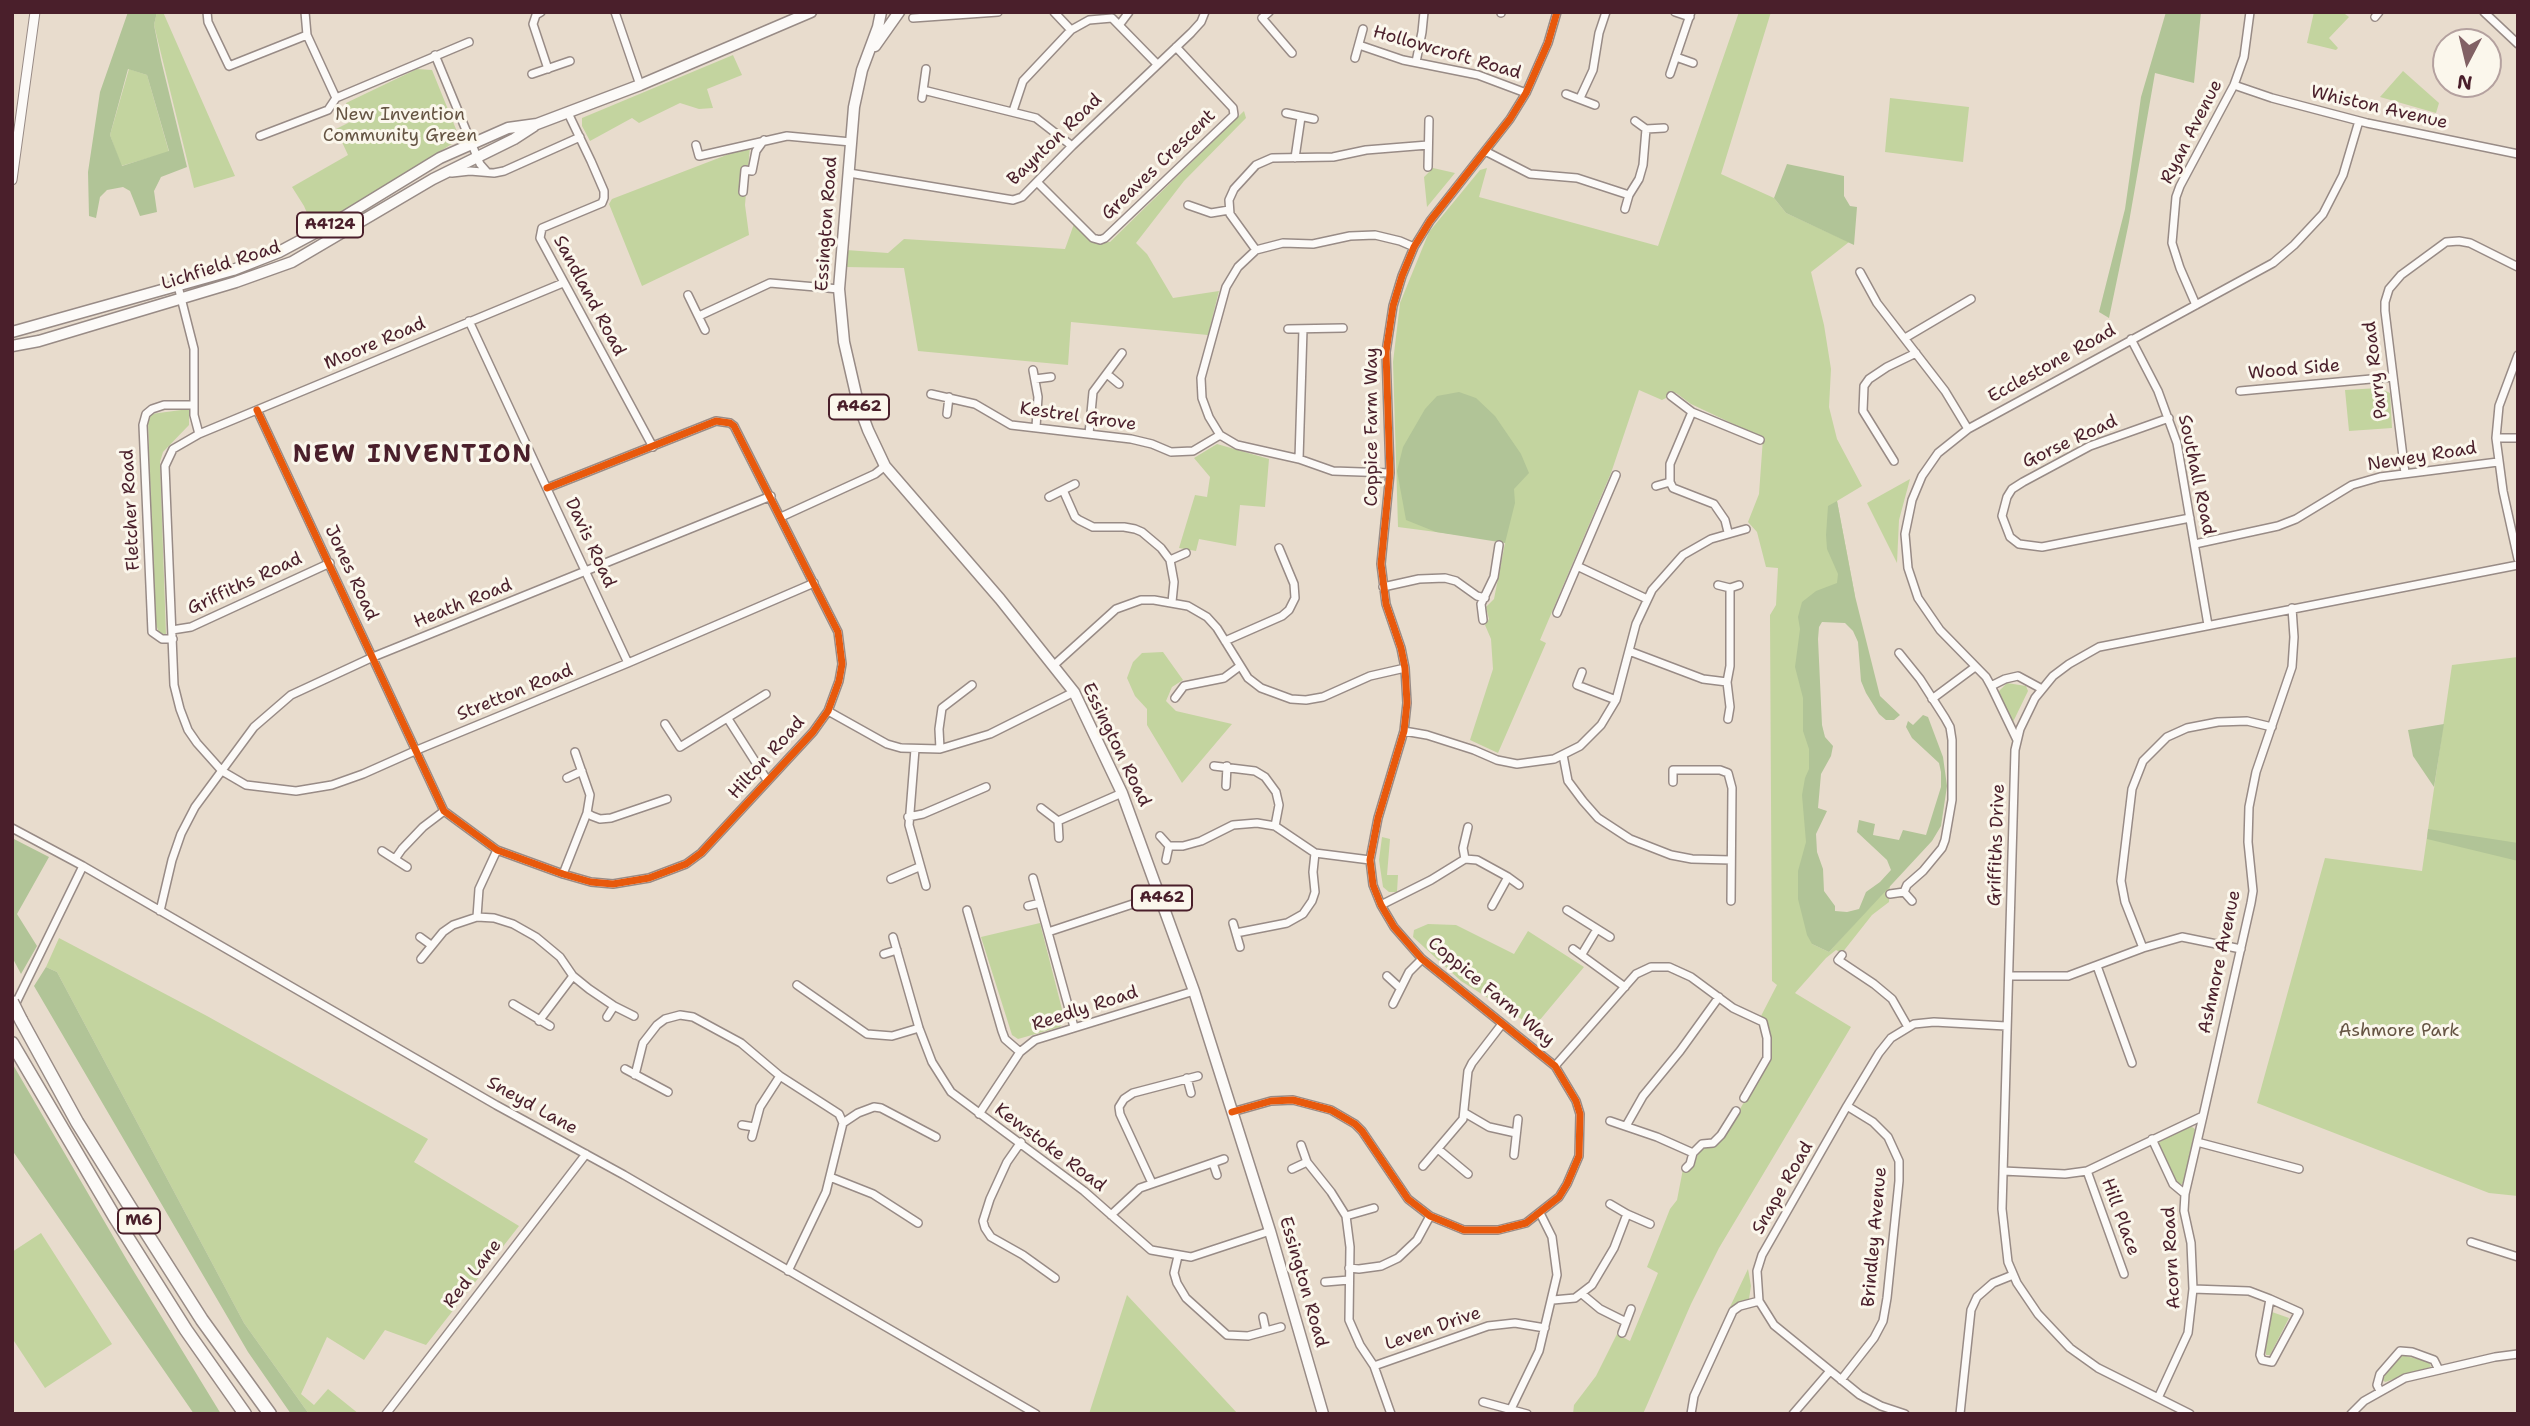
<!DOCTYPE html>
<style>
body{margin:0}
#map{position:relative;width:2530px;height:1426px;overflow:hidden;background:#e8dccd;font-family:"Shantell Sans",sans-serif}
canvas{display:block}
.frame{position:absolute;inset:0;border:14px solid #4a1f2b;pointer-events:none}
.north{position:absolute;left:2432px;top:28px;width:70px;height:70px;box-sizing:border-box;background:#fbf7ec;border:2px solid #b4a19f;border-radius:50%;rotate:187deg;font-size:19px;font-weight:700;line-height:28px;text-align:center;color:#4a1f2b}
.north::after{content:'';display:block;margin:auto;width:24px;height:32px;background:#816164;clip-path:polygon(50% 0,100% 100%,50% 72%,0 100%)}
</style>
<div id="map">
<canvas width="2530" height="1426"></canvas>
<div class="frame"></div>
<div class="north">N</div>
</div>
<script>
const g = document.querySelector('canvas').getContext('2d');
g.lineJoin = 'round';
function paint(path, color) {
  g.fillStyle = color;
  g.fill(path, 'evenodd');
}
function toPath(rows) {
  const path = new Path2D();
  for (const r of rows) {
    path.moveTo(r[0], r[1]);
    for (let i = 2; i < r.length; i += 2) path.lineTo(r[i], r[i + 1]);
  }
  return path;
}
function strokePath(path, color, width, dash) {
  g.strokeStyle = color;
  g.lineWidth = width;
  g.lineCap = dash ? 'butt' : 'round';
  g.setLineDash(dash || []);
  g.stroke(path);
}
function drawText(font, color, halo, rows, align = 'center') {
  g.font = font + ' "Shantell Sans",sans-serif';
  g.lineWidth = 6;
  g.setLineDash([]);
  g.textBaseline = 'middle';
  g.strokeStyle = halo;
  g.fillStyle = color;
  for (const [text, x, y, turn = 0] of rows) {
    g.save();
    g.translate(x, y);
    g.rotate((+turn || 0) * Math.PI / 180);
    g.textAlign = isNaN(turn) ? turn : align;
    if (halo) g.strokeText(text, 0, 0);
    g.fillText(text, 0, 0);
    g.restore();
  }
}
paint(toPath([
 [157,12,163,12,235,176,194,188,154,25],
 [1739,12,1771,12,1721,174,1774,198,1786,213,1849,242,1811,272,1824,325,1831,369,1829,407,1837,439,1862,486,1837,501,1855,596,1808,605,1812,944,1829,952,1890,884,1889,902,1872,915,1842,953,1836,950,1826,958,1795,993,1851,1027,1719,1248,1691,1304,1643,1414,1573,1414,1574,1405,1596,1376,1617,1334,1630,1341,1658,1273,1647,1267,1670,1209,1677,1200,1683,1169,1688,1172,1700,1151,1723,1138,1771,1056,1770,1033,1767,1023,1761,1016,1777,985,1772,981,1770,615,1776,605,1778,568,1766,567,1757,532,1748,522,1759,494,1763,438,1691,404,1676,393,1662,400,1639,390,1611,473,1540,640,1546,643,1498,753,1470,740,1493,669,1491,639,1485,625,1489,619,1486,607,1494,599,1505,543,1497,540,1398,527,1393,362,1400,303,1429,232,1480,170,1487,168,1479,197,1658,246],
 [2314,12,2347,12,2345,14,2349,17,2329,38,2338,48,2336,50,2307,43],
 [733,55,742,75,707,89,713,108,699,109,680,103,639,123,632,118,590,141,582,126,582,118],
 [129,69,147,75,169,152,121,166,110,135],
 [417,69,432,70,460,139,314,229,304,206,292,187,348,155,336,129,352,121,346,103],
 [2403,71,2439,103,2436,113,2380,97],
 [1890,98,1969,107,1963,162,1885,152],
 [1244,111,1246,118,1184,181,1136,243,1147,254,1173,298,1219,291,1208,335,1071,322,1068,365,918,351,904,268,845,267,846,250,888,253,904,239,1065,249,1074,224,1094,243,1110,242],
 [750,146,745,205,749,235,642,286,609,204,612,199],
 [1433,168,1455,173,1427,207,1424,177],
 [2379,388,2390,393,2392,428,2349,431,2345,390],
 [189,409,189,425,163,452,160,462,166,635,159,632,155,623,148,420,151,414],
 [1217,444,1269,459,1265,507,1240,505,1236,546,1199,539,1196,551,1179,548,1195,495,1207,497,1210,477,1194,458],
 [1910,479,1899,520,1897,563,1867,503],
 [1163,652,1183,680,1172,687,1166,701,1176,711,1232,724,1182,783,1147,725,1147,709,1135,696,1127,678,1133,662,1142,653],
 [2518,657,2518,1196,2489,1193,2257,1103,2325,858,2422,871,2452,665],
 [2007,683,2026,686,2028,691,2013,722,1998,692],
 [1382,837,1390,839,1387,875,1398,875,1397,892,1389,892,1383,887,1379,860],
 [1040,923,1065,1021,1060,1027,1018,1039,1012,1035,981,937],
 [1428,924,1456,925,1514,954,1528,931,1584,967,1534,1027,1461,981,1413,937,1414,930],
 [59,938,207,1016,428,1139,414,1162,519,1226,426,1345,385,1330,364,1360,327,1337,301,1394,314,1405,328,1389,359,1414,309,1414,244,1323,57,972,46,967],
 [2189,1125,2195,1129,2184,1181,2181,1185,2176,1184,2158,1143],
 [41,1233,112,1344,45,1388,12,1338,12,1252],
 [1748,1269,1751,1286,1749,1299,1729,1309],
 [1127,1295,1198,1371,1238,1414,1089,1414],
 [2272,1312,2289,1318,2270,1355,2266,1355,2266,1348],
 [2402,1355,2429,1362,2431,1367,2385,1382,2382,1379]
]), '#c3d49f');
paint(toPath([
 [128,12,157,12,154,25,161,60,187,167,161,177,154,191,157,212,140,216,130,191,123,187,107,190,100,197,96,218,89,216,88,172,100,92],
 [128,69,147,75,169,151,122,166,110,135],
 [2166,12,2201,12,2194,83,2155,73,2129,222,2109,318,2099,312,2125,209,2141,97],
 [1787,164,1844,176,1844,196,1850,206,1857,207,1854,245,1786,213,1774,198],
 [1459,392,1476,398,1495,416,1521,454,1529,473,1514,489,1515,503,1505,543,1436,532,1406,520,1397,471,1403,447,1425,409,1437,396],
 [1837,501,1855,596,1880,696,1900,715,1894,720,1886,720,1879,714,1866,693,1861,681,1858,642,1853,631,1845,623,1822,622,1819,627,1818,639,1822,725,1825,737,1833,746,1831,756,1821,774,1818,808,1827,811,1816,834,1817,852,1823,869,1824,891,1835,906,1835,911,1847,912,1859,909,1866,892,1880,882,1891,870,1887,860,1857,832,1859,820,1875,824,1873,835,1899,840,1903,830,1926,835,1941,787,1941,772,1939,763,1912,738,1906,727,1908,721,1913,725,1923,715,1928,717,1943,757,1947,786,1941,826,1932,841,1829,952,1812,944,1807,935,1798,899,1798,871,1806,842,1802,795,1805,778,1809,769,1809,749,1803,731,1803,698,1795,667,1800,629,1798,617,1802,602,1816,591,1837,583,1838,574,1827,549,1826,535,1828,506],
 [2444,724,2434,787,2413,756,2408,730],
 [2428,829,2518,843,2518,861,2427,839],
 [12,838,49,857,17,914,37,946,21,974,12,957],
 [46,967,57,972,244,1323,309,1414,291,1414,248,1352,34,986],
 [12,1063,128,1262,221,1414,194,1414,12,1150]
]), '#b1c497');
const minor = toPath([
 [207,12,208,22,229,66,307,35],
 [305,12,307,35,336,98],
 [541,12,536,15,533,24,548,69],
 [615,12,640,85],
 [1054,12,1071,30],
 [1269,12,1262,18,1292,53],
 [1675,12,1690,17],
 [2484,12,2518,44],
 [1501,13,1501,12],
 [2375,17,2379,12],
 [913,18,998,12],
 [1120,24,1129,12],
 [1359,45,1403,60,1478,75,1526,93],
 [435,55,480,164,487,172],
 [1676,57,1693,63],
 [1355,58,1363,29],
 [1416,62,1422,32,1424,12],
 [532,74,570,61],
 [1670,74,1691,12],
 [2234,85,2272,98,2367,123,2518,154],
 [923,90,1036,118,1072,146],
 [1566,94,1595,105],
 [922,98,926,69],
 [1580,98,1593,70,1599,33,1606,12],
 [1013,111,1023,81,1071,30,1089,20,1112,18,1157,64],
 [568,113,591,161,604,191,604,198,602,203,542,228,540,238,653,447],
 [1286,113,1314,119],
 [1635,121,1646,129,1664,128],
 [260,136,328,110,336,98,469,42],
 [696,145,699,156,787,136,851,142],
 [1485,151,1530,174,1577,178,1629,195],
 [1295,158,1301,117],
 [1428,167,1429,120],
 [452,173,470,171,494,173,504,171,580,137],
 [849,173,1013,200,1022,197,1072,146,1191,33,1201,22,1205,12],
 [1038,183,1093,238,1100,240,1105,238,1234,115,1233,108,1176,47],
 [743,192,745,170,752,171,756,151,764,140],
 [1188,205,1211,213,1229,210],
 [1625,209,1629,195,1639,179,1643,165,1646,129],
 [1256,250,1230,214,1229,200,1234,189,1256,165,1272,158,1333,157,1366,150,1428,145],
 [1860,272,1877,303,1945,391,1968,429],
 [563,283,199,434,173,449,165,466,174,685,180,709,188,730,197,743,222,771,246,785,296,791,332,785,363,774,417,750,628,663,814,583],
 [178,286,194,349,194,415,199,434],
 [688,295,705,330],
 [2196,305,2180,268,2172,243,2176,197,2180,186,2234,85,2244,57,2250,12],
 [699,316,770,283,839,289],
 [469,321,628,663],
 [1288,329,1343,328],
 [1905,338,1971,299],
 [2131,339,2158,391,2177,443,2208,625],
 [2518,355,2499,406,2496,438,2503,491,2518,559],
 [1033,370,1038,397,1036,427],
 [1107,374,1119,384],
 [1035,379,1051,377],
 [2240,391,2393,377],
 [931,394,975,404,1011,425,1131,439,1152,444,1171,452,1193,451,1220,435],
 [1671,396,1692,412,1760,440],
 [257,410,444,811,497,850,563,874,591,882,613,884,649,878,686,864,701,853,813,732,828,711,839,681,842,664,838,632,734,426,730,423,716,421,547,488],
 [1692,412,1670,464,1670,482,1673,488,1714,504,1725,520,1728,532],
 [947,414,949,397],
 [2169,418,2090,446,2023,482,2012,489,2007,497,2002,516,2010,537,2019,544,2042,547,2190,518],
 [1089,434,1093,392,1122,353],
 [2496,438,2518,438],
 [1299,459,1303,329],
 [1894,461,1863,411,1864,386,1869,379,1887,367,1916,353],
 [1390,473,1333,471,1299,459,1237,445,1220,435,1209,417,1202,398,1201,378,1226,287,1238,267,1256,250,1283,243,1313,244,1350,236,1375,235,1400,241,1414,247],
 [2405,473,2385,311,2385,302,2389,289,2401,275,2446,242,2459,241,2470,243,2518,267],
 [1656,486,1670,482],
 [1063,490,1075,517,1079,520,1093,527,1124,527,1135,529,1142,532,1161,548,1170,560,1174,582,1172,602],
 [1049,497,1075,484],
 [781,517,875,474,885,466],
 [2195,544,2278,526,2296,519,2352,485,2380,477,2498,462],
 [1170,560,1186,553],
 [1577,566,1647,599],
 [1718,585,1730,588,1739,585],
 [1383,587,1419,579,1445,578,1456,581,1477,596,1485,598],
 [1557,613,1616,475],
 [1483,620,1481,604,1494,577,1499,545],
 [172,630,191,627,330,563],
 [173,639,162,639,152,632,143,425,146,414,152,409,164,405,194,405],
 [1225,641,1282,616,1289,610,1295,598,1294,584,1279,548],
 [1629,651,1703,679,1727,682],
 [1899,653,1920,679,1945,718,1950,727,1952,740,1952,800,1945,840,1942,848,1923,871,1907,885,1904,892],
 [1053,666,1116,609,1141,600,1154,600,1188,606,1207,617,1217,628,1248,678,1261,688,1291,699,1306,700,1323,697,1370,676,1405,668],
 [1582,672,1577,685,1616,700],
 [1991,686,2017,740],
 [2042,689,2018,676,2005,679,1991,686,1986,677,1940,630,1918,598,1908,568,1905,534,1912,500,1922,476,1938,453,1968,429,2273,263,2294,245,2323,214,2343,175,2359,121],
 [1175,698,1184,686,1224,678,1240,666],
 [1932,699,1975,667],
 [828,711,887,744,901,748,940,749,990,734,1074,692],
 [728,719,767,780],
 [1728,719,1730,707,1727,682,1730,666,1730,588],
 [665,724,680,747,766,694],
 [1404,731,1427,735,1474,750,1497,760,1517,764,1554,759,1580,746,1601,725,1616,700,1636,624,1652,590,1683,555,1711,539,1746,529],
 [915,749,909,825,926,886],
 [940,749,939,729,942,708,972,685],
 [575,752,590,795,587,813,592,816,600,819,611,818,667,799],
 [1563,755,1568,781,1583,801,1598,818,1630,839,1671,855,1692,859,1731,860],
 [1214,766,1255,771,1265,777,1276,792,1279,805,1275,826],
 [567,778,582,771],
 [1673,782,1673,770,1720,770,1728,773,1732,788,1731,901],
 [1226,786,1227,766],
 [1041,808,1058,821,1059,838],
 [908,817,923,814,986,787],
 [1058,821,1122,793],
 [12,828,83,866,496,1105,624,1175,1036,1414],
 [1160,836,1169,846,1166,860],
 [1169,846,1183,846,1201,841,1233,825,1257,823,1275,826,1315,853,1370,860],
 [382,851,407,867],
 [395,859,402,849,423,827,444,811],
 [1465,859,1463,848,1468,827],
 [563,874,587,813],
 [1033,878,1074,1027],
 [891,879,919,867],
 [1890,894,1904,892,1912,901],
 [1381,905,1431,880,1465,859,1477,860,1508,877],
 [1028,906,1040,903],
 [1492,906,1508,877,1519,885],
 [967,910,1002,1031,1005,1039,1020,1052],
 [1567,910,1610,937],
 [160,911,172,860,181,834,195,807,254,727,291,695,373,657,771,496],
 [477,917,494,918,513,924,536,937,560,957,573,976,589,989,614,1006,634,1016],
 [1233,923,1240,947],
 [1048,932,1160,895],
 [1236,933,1287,923,1303,914,1312,901,1315,892,1313,872,1315,853],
 [420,937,431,945],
 [893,937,919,1028,932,1062,951,1092,1084,1191,1151,1250,1191,1257,1270,1231],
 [2143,948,2125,902,2121,881,2132,789,2143,761,2167,737,2187,728,2218,722,2247,721,2272,727],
 [1573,949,1625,987],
 [884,954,897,950],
 [1582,954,1597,929],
 [1842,955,1838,960,1874,984,1892,999,1908,1027],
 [421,959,443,932,453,925,477,917,479,889,497,850],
 [2097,966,2132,1063],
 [1387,976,1400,988],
 [2009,976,2068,976,2143,948,2182,937,2241,949],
 [797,985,867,1034,892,1036,919,1028],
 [513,1004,550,1026],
 [1393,1004,1409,972,1422,959],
 [14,1007,83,866],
 [607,1017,614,1006],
 [539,1021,573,976],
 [1555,1066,1636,974,1651,967,1669,967,1691,977,1733,1008,1763,1022,1767,1038,1767,1058,1744,1098],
 [625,1069,668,1092],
 [635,1075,643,1043,657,1025,665,1019,680,1015,693,1017,741,1043,780,1076,839,1114,843,1123,826,1192,788,1271],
 [1187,1078,1191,1093],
 [1232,1112,1271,1101,1293,1100,1331,1110,1355,1124,1362,1131,1408,1199,1430,1216,1464,1230,1498,1230,1526,1223,1559,1197,1567,1184,1579,1156,1580,1114,1576,1101,1555,1066,1422,959,1394,927,1381,905,1373,885,1370,860,1378,818,1404,731,1407,703,1405,668,1401,648,1386,604,1381,564,1390,473,1386,352,1393,306,1402,276,1414,247,1430,221,1510,119,1526,93,1548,43,1557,12],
 [1465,1113,1489,1127,1516,1133],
 [979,1114,1020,1052,1035,1040,1194,991],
 [1610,1121,1657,1137,1693,1153],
 [843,1123,858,1113,874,1107,881,1108,936,1137],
 [742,1125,754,1127],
 [1626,1126,1643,1096,1680,1051,1719,997],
 [752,1137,760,1107,780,1076],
 [2152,1139,2173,1184,2185,1194,2184,1211,2191,1243,2193,1289,2188,1333,2158,1398],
 [1021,1142,1007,1162,990,1199,983,1221,985,1228,991,1237,1023,1255,1055,1278],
 [2197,1142,2299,1169],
 [1301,1145,1307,1162,1331,1192,1346,1216,1350,1247,1349,1320,1360,1345,1374,1366,1391,1414],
 [1438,1149,1468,1174],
 [1514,1155,1518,1119],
 [1213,1163,1217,1175],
 [1423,1166,1463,1119,1468,1071,1472,1063,1502,1024],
 [1686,1168,1690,1164,1693,1153,1702,1144,1713,1143,1721,1135,1736,1111],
 [1292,1169,1307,1162],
 [2003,1171,2065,1174,2087,1171,2203,1116,2251,903,2253,891,2248,842,2249,807,2256,772,2292,667,2294,637,2292,608],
 [2087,1171,2124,1274],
 [830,1177,873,1194,918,1223],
 [1152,1183,1120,1114,1119,1107,1124,1099,1133,1093,1198,1076],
 [2185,1194,2203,1116],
 [1610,1204,1627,1214,1650,1224],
 [1111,1215,1140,1188,1224,1159],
 [1346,1216,1374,1208],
 [2471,1242,2518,1257],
 [1178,1256,1174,1273,1177,1283,1186,1298,1227,1335,1248,1336,1281,1327],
 [1349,1268,1359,1269,1381,1266,1398,1258,1417,1240,1430,1216],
 [1325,1282,1349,1280],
 [2193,1289,2249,1291,2270,1299,2299,1312,2272,1362,2262,1360,2260,1355,2270,1299],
 [1582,1294,1600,1309,1626,1322],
 [1553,1300,1575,1298,1592,1285,1614,1248,1627,1214],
 [1263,1317,1266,1331],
 [1622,1333,1631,1309],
 [1374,1366,1488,1326,1515,1323,1545,1328],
 [1841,1380,1874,1338,1883,1321,1887,1298,1899,1181,1899,1161,1888,1137,1873,1122,1847,1106],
 [2380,1391,2377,1385,2380,1374,2400,1351,2412,1352,2434,1360,2439,1370],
 [1483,1402,1527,1414],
 [1511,1409,1539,1351,1557,1275,1552,1237,1540,1213],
 [386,1414,586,1154],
 [1691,1414,1694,1396,1733,1311,1740,1306,1759,1301],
 [1793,1414,1830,1371],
 [1905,1414,1881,1406,1860,1395,1774,1325,1759,1301,1757,1271,1762,1255,1847,1106,1879,1053,1891,1038,1914,1024,1934,1022,2006,1026],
 [1960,1414,1971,1310,1977,1297,1993,1283,2013,1275],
 [2190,1414,2098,1368,2070,1348,2038,1314,2017,1283,2008,1262,2002,1209,2015,750,2020,729,2035,698,2053,676,2069,664,2099,647,2518,565],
 [2351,1414,2364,1401,2405,1378,2495,1357,2518,1354]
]);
const tertiary = toPath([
 [12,180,35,12]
]);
const primary = toPath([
 [881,12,878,27,862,70,854,107,839,289,844,342,858,403,868,430,885,466,1000,599,1074,692,1122,793,1194,991,1270,1231,1323,1414],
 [875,46,899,12],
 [12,332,233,270,279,252,337,221,440,158,508,128,537,124,640,85,811,12],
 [12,346,39,341,236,282,292,262,433,179,514,139,534,126]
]);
const motorway = toPath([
 [21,1020,77,1122,130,1207,202,1320,270,1414],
 [12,1043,114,1216,186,1330,245,1414]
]);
strokePath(minor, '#988b86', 10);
strokePath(tertiary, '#988b86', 11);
strokePath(primary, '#988b86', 13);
strokePath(motorway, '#988b86', 15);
strokePath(minor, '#fcfaf8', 7);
strokePath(tertiary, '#fcfaf8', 9);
strokePath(primary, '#fcfaf8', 10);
strokePath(motorway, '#fcfaf8', 12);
const motorwayBridge = toPath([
 [12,1002,21,1020]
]);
strokePath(motorwayBridge, '#988b86', 15, []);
strokePath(motorwayBridge, '#fcfaf8', 12);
strokePath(toPath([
 [257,410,444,811,497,850,563,874,591,882,613,884,649,878,686,864,701,853,813,732,828,711,839,681,842,664,838,632,734,426,730,423,716,421,547,488],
 [1232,1112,1271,1101,1293,1100,1331,1110,1355,1124,1362,1131,1408,1199,1430,1216,1464,1230,1498,1230,1526,1223,1559,1197,1567,1184,1579,1156,1580,1114,1576,1101,1555,1066,1422,959,1394,927,1381,905,1373,885,1370,860,1378,818,1404,731,1407,703,1405,668,1401,648,1386,604,1381,564,1390,473,1386,352,1393,306,1402,276,1414,247,1430,221,1510,119,1526,93,1548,43,1557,12]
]), '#e8590c', 7);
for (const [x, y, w] of [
 [330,225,66],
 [859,407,60],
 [1162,898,60],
 [139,1221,42]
]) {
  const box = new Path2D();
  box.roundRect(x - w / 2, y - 12.5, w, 25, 5);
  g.fillStyle = '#fbf7ec';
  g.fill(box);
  strokePath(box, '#4a1f2b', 2);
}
drawText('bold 16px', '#4a1f2b', null, [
 ["A4124",330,225],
 ["A462",859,407],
 ["A462",1162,898],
 ["M6",139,1221]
]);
drawText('18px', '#4a1f2b', '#fbf7ec', [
 ["Hollowcroft Road",1447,53,16],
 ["Whiston Avenue",2379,108,13],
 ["Ryan Avenue",2192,132,-63],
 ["Baynton Road",1055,140,-44],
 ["Greaves Crescent",1159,165,-44],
 ["Essington Road",827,224,-86],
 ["Lichfield Road",221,266,-18],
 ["Sandland Road",589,296,62],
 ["Moore Road",375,344,-23],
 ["Ecclestone Road",2052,364,-29],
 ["Wood Side",2294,370,-5],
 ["Parry Road",2376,370,-97],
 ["Kestrel Grove",1078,417,8],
 ["Coppice Farm Way",1372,427,-90],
 ["Gorse Road",2070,442,-25],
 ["Newey Road",2422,457,-9],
 ["Southall Road",2196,475,78],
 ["Fletcher Road",131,510,-93],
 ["Davis Road",590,543,65],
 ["Jones Road",351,573,65],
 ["Griffiths Road",245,584,-25],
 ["Heath Road",463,604,-22],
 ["Stretton Road",515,693,-22],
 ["Essington Road",1116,745,64],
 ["Hilton Road",767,758,-48],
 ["Griffiths Drive",1997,845,-88],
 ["Ashmore Avenue",2220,962,-78],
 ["Coppice Farm Way",1491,992,40],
 ["Reedly Road",1085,1009,-18],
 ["Sneyd Lane",532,1106,29],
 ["Kewstoke Road",1050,1148,37],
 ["Snape Road",1783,1188,-60],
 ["Hill Place",2120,1217,70],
 ["Brindley Avenue",1875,1237,-85],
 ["Acorn Road",2172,1258,-93],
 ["Red Lane",473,1274,-52],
 ["Essington Road",1303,1282,74],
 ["Leven Drive",1433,1329,-19]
]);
drawText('18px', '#655443', '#fbf7ec', [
 ["New Invention",400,115],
 ["Community Green",400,136],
 ["Ashmore Park",2399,1031]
]);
g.letterSpacing = '2px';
drawText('bold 24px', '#4a1f2b', '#fbf7ec', [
 ["NEW INVENTION",413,456]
]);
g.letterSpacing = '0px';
</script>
